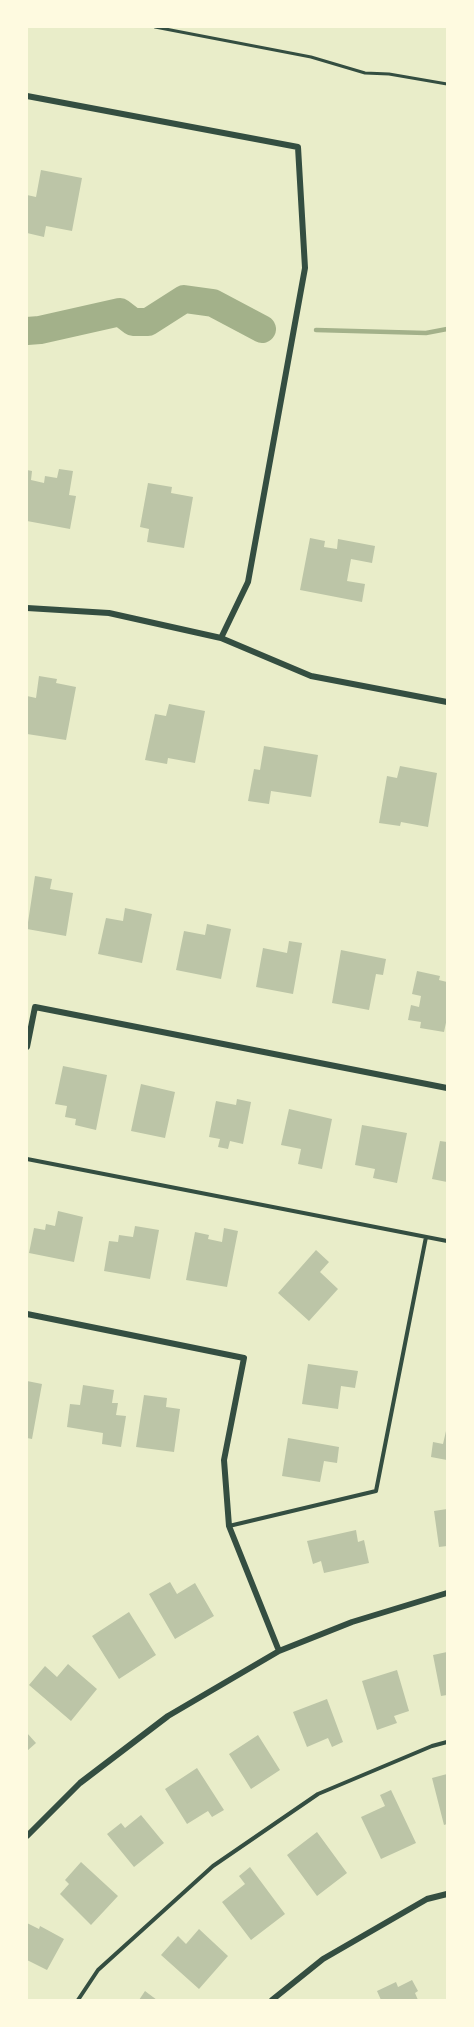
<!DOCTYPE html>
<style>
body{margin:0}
#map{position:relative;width:474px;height:2027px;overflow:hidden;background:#e9edc9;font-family:"Noto Sans",sans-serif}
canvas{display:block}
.frame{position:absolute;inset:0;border:28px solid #fefae0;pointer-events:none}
</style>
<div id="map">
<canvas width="474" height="2027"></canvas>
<div class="frame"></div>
</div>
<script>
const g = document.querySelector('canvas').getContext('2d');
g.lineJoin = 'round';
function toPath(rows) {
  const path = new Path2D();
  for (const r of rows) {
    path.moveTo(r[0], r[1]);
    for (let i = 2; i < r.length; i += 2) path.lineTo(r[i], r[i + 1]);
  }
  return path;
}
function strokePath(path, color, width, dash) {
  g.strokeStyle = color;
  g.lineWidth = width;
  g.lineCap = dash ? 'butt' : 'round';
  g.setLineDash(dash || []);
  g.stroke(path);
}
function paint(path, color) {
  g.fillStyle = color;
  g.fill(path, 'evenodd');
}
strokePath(toPath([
 [316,330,426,333,447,329]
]), '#a3b18a', 4.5);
strokePath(toPath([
 [27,331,40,330,120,312,133,322,148,322,184,299,213,303,262,329]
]), '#a3b18a', 28);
paint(toPath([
 [41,170,82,178,72,231,46,226,44,237,27,233,27,195,36,197],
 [59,469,73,471,69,495,76,496,70,529,27,521,27,470,32,471,31,480,44,483,45,476,57,478],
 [148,483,172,487,171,493,193,497,184,548,147,542,149,529,140,527],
 [310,538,325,541,324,547,337,549,338,539,375,546,372,563,351,559,347,581,365,584,362,602,300,590],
 [39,676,57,679,56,683,76,687,66,740,27,734,27,696,36,698],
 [169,704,205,711,195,763,168,758,167,764,145,760,155,714,166,716],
 [264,746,318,755,311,797,271,791,269,804,248,801,254,769,260,770],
 [400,766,437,773,428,827,401,822,400,826,379,823,387,776,397,778],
 [35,876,52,879,50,889,73,893,66,936,27,929],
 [125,908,152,914,142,963,98,954,106,918,123,921],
 [207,924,231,929,221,979,176,970,184,931,205,935],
 [289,941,302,943,293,994,256,987,263,948,287,953],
 [341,950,386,959,383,975,376,974,369,1010,332,1003],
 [417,971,440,976,439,980,447,982,447,1018,444,1032,420,1028,421,1022,408,1020,411,1005,419,1007,421,996,412,994],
 [63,1066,107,1075,96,1130,75,1125,76,1119,65,1117,67,1106,55,1104],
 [141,1084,175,1092,165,1138,131,1131],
 [237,1099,251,1102,243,1144,230,1141,228,1149,218,1147,220,1139,209,1137,216,1101,236,1105],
 [289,1109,332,1119,322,1169,298,1164,301,1149,281,1145],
 [362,1125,407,1133,397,1183,373,1178,375,1169,355,1165],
 [440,1141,447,1142,447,1182,432,1179],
 [58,1211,83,1217,74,1262,29,1253,34,1228,45,1230,46,1224,55,1226],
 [135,1226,159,1230,150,1279,104,1271,109,1241,118,1242,119,1235,133,1237],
 [224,1228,238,1231,227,1287,186,1280,195,1232,209,1235,208,1239,222,1242],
 [316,1250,329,1262,320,1272,338,1289,309,1321,278,1293],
 [308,1364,358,1371,355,1388,341,1386,338,1409,302,1404],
 [27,1381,42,1384,32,1439,27,1438],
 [83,1385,114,1390,112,1403,118,1403,116,1415,126,1416,121,1447,102,1444,103,1433,67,1427,70,1404,80,1405],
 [144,1395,167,1398,166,1407,180,1409,174,1452,136,1447],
 [446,1431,447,1460,431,1457,433,1442,443,1444],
 [288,1438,339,1447,337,1463,324,1461,320,1482,282,1476],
 [447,1509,447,1546,439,1547,434,1511],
 [356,1530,358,1542,364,1540,369,1563,324,1573,321,1561,313,1564,307,1541],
 [170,1582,177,1594,195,1583,214,1616,175,1639,149,1594],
 [129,1612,156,1655,119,1679,92,1636],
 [447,1652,447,1695,441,1696,433,1655],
 [68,1664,97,1689,71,1721,29,1685,45,1666,57,1677],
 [397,1670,409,1711,394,1716,397,1723,377,1730,362,1681],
 [327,1699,343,1742,332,1747,328,1738,307,1747,293,1712],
 [27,1733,36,1743,27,1751],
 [258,1735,280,1770,251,1789,229,1754],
 [197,1768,224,1810,212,1817,208,1811,187,1824,165,1789],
 [447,1774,447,1824,444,1825,432,1778],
 [391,1790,416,1843,381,1859,361,1817,385,1806,380,1795],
 [141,1815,164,1843,134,1867,107,1834,121,1823,125,1828],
 [317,1832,347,1873,317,1896,287,1855],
 [81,1862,118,1896,91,1925,60,1894,69,1884,65,1880],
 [250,1867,285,1914,251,1940,222,1902,245,1884,239,1876],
 [27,1923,39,1929,40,1926,64,1939,47,1970,27,1960],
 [199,1929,228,1956,199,1989,161,1955,178,1936,186,1944],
 [412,1980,418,1991,415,1993,418,2000,381,2000,377,1991,396,1982,398,1987],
 [145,1991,157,2000,139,2000]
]), '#bcc5a7');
strokePath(toPath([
 [155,27,311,57,365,73,389,74,447,84]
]), '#344e41', 3);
strokePath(toPath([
 [27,1159,447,1241],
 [229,1526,376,1491,426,1237],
 [78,2000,98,1970,213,1866,318,1794,432,1746,447,1742]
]), '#344e41', 4);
strokePath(toPath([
 [27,96,298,147,305,268,248,582,221,638],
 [27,608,109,613,221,638,311,676,447,702],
 [27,1047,35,1007,447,1088],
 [27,1314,244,1358,224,1460,229,1526,279,1651],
 [27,1836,80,1783,168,1716,279,1651,352,1622,447,1593],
 [272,2000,323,1959,427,1899,447,1894]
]), '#344e41', 6);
</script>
